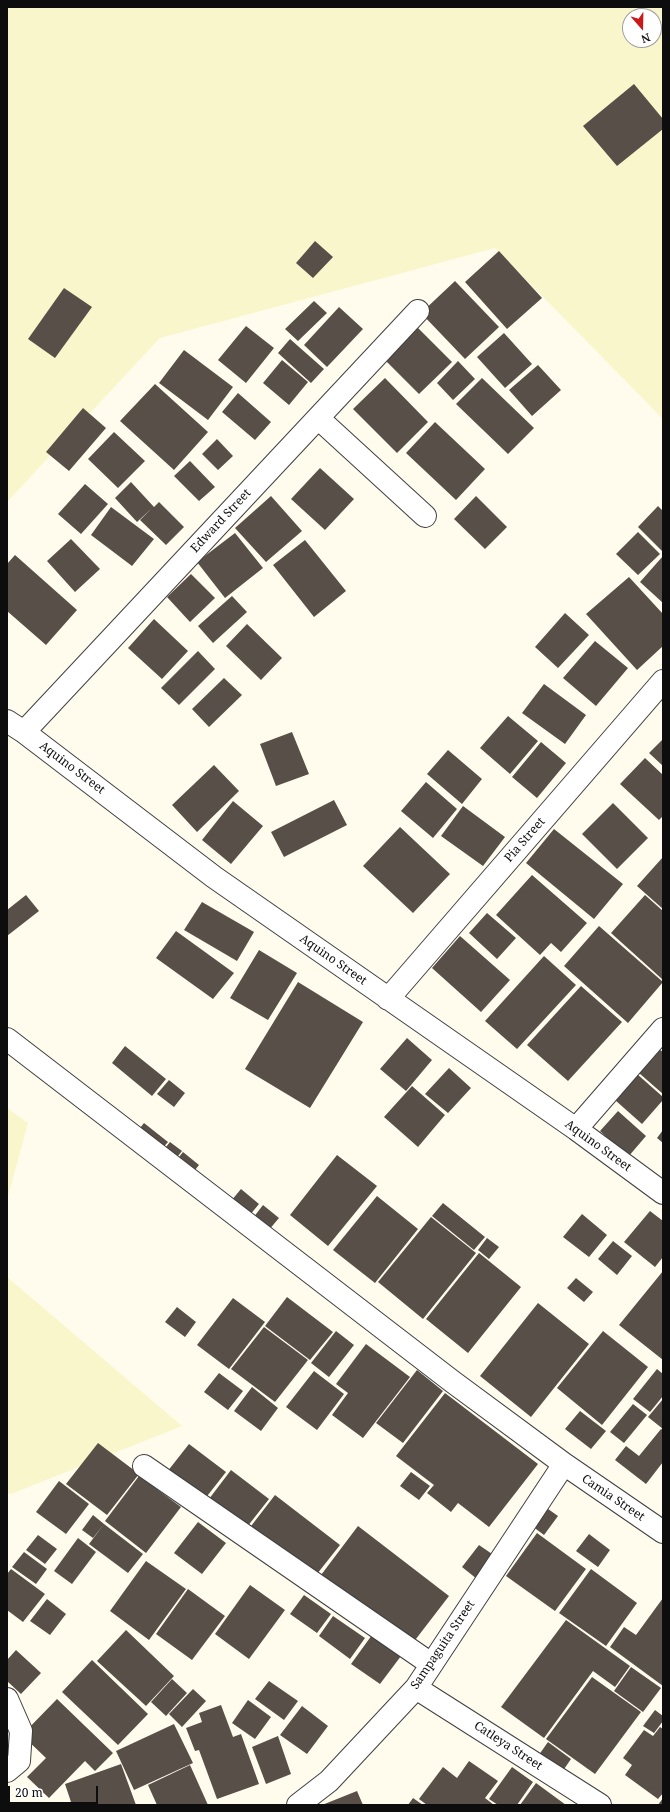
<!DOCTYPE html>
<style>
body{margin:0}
#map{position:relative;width:670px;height:1812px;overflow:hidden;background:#fffced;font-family:"Noto Serif",serif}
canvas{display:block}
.frame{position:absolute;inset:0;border:8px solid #0d0d0d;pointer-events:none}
.north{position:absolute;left:622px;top:8px;width:40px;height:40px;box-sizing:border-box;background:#fff;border:1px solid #9e9e9e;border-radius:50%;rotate:160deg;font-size:11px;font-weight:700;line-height:16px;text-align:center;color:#0d0d0d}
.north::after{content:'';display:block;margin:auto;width:14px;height:18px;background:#cb1819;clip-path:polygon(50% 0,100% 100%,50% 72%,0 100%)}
.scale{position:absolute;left:8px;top:1786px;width:90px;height:18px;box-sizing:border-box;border:2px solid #0d0d0d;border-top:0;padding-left:5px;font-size:12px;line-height:14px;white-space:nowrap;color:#0d0d0d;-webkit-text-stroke:3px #fff;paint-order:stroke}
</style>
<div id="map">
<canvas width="670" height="1812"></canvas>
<div class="frame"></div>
<div class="north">N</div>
<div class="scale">20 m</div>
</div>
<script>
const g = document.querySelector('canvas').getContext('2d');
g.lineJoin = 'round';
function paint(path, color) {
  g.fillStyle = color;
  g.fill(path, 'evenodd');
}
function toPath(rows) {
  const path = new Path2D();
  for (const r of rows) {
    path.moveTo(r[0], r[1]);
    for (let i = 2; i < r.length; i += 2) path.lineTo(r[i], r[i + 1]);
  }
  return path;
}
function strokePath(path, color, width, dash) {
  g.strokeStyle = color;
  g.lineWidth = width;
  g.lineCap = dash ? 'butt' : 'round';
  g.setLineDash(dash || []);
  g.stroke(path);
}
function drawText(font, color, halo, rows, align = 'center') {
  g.font = font + ' "Noto Serif",serif';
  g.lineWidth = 4;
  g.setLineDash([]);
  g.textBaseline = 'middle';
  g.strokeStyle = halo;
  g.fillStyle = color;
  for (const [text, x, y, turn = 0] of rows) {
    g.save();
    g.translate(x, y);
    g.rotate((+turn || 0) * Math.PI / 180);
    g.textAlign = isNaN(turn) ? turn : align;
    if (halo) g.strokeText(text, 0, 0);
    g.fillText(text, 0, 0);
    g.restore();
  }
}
paint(toPath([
 [7,7,663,7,663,419,495,248,160,338,7,502],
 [630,16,654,16,654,40,630,40],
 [7,1108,28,1123,7,1200],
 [7,1277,182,1426,11,1494,7,1493]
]), '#f8f6ca');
paint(toPath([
 [634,84,663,119,663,129,617,166,583,126],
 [315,241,333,257,313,278,296,263],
 [499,251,542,298,507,329,465,282],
 [455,281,499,327,465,359,421,313],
 [64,288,92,307,55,358,28,339],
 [314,301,327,313,298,341,285,329],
 [339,307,363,329,327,367,304,345],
 [246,326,274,348,246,383,218,360],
 [416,326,452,362,419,394,383,358],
 [504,333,532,364,505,388,477,357],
 [290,339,324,369,311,383,278,353],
 [184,350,233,387,208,420,159,383],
 [282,360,308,382,289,405,263,383],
 [458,361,475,379,453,400,437,383],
 [538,365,561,390,532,416,509,390],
 [385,378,428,422,397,453,353,409],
 [482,378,534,428,508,454,456,404],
 [155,384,208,432,174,470,120,421],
 [238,393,271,422,255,440,222,412],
 [83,408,106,428,69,471,46,452],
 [435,422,485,469,456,500,406,453],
 [114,432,145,461,118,488,88,459],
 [217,439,233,456,218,470,202,454],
 [190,461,215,487,199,501,174,476],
 [320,468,354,499,325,530,291,499],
 [131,482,154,507,159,502,184,527,166,545,140,520,151,509,137,522,115,498],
 [85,484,108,504,81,534,58,514],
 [271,496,302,531,266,562,235,528],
 [476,496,507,527,485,549,454,519],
 [658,506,663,511,663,552,638,527],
 [111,507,154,539,132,566,91,535],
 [638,532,660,554,638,575,616,554],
 [235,533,263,568,225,598,197,562],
 [71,539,100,569,75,592,47,561],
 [305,540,346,591,314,617,273,565],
 [15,555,77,610,46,645,7,611,7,564],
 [663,556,663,603,640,582],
 [191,574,215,598,190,622,167,597],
 [629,577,663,614,663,646,637,670,586,614],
 [232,596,247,612,213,643,198,626],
 [565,613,589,635,558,668,535,647],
 [154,619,188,651,162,679,128,648],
 [247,624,282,658,261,680,226,646],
 [595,641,628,668,596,706,563,678],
 [198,651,215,669,179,705,161,688],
 [224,678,242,695,209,727,192,709],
 [544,684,586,715,565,744,522,713],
 [508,716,538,741,510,774,480,748],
 [292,732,309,774,276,786,260,744],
 [663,739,663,766,649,753],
 [541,742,566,763,537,798,512,777],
 [448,750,482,779,462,804,427,774],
 [645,758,663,775,663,816,659,820,620,784],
 [214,765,239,791,197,832,172,805],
 [426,782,457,809,433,838,401,811],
 [334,800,347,825,284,857,271,832],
 [233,801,263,826,231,864,202,840],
 [613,803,648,838,617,869,582,834],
 [463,806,505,837,483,866,441,836],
 [400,827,450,874,413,913,363,866],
 [554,829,623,884,594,919,526,863],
 [663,857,663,909,637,886],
 [532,875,587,923,561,952,551,943,540,955,496,915],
 [26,895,39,911,7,936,7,910],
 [645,895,663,911,662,979,611,933],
 [202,902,254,932,237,961,184,930],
 [487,913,516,938,497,959,469,933],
 [599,926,663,982,628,1023,564,966],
 [176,931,234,973,213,999,156,958],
 [460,936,510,980,481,1012,432,968],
 [259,950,297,973,268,1020,230,998],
 [544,956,576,985,517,1049,485,1021],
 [298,982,363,1022,310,1108,245,1069],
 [581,986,622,1022,568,1081,527,1045],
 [407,1038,432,1060,406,1091,380,1069],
 [125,1046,166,1079,152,1096,112,1063],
 [660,1050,663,1052,663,1094,639,1073],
 [449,1068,471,1088,448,1113,425,1094],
 [637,1074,663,1097,663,1100,642,1124,615,1100],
 [169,1080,185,1093,174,1107,157,1094],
 [412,1086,445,1115,418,1147,384,1117],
 [618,1111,646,1136,628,1157,600,1131],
 [144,1123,168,1142,159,1152,136,1133],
 [663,1130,663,1143,657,1138],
 [170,1142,182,1151,174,1161,162,1152],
 [183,1152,199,1165,191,1175,175,1162],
 [337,1155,377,1186,328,1246,290,1215],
 [241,1189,259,1204,249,1216,231,1201],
 [377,1196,418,1229,375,1283,333,1250],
 [443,1203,485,1237,474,1250,432,1216],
 [263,1205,279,1218,268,1231,253,1218],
 [650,1211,663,1221,663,1257,655,1267,624,1242],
 [582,1214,607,1235,589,1257,563,1237],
 [431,1217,476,1253,423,1319,378,1282],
 [487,1238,499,1247,489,1259,478,1250],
 [613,1241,632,1256,617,1275,598,1259],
 [479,1253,521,1287,468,1353,426,1319],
 [663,1271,663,1360,619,1325],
 [576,1278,593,1292,584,1302,567,1288],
 [287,1297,333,1332,310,1360,265,1326],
 [233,1298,265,1322,229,1369,197,1345],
 [538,1303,589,1344,531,1417,480,1376],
 [177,1307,196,1322,185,1337,165,1322],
 [264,1327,308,1360,275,1402,231,1369],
 [336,1331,354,1345,329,1377,311,1363],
 [603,1331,648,1367,602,1425,557,1388],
 [366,1344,410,1377,363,1438,332,1415,348,1393,336,1384],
 [657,1369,663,1374,663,1396,650,1412,633,1399],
 [417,1370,443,1391,403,1443,376,1423],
 [314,1371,344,1394,317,1430,286,1407],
 [219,1373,243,1391,228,1410,204,1392],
 [252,1387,278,1408,261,1431,234,1411],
 [445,1393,538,1464,489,1527,458,1503,451,1512,427,1493,434,1485,396,1456],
 [663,1399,663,1429,648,1417],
 [633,1404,647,1415,624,1443,610,1432],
 [580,1411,606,1431,591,1449,565,1429],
 [661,1429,663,1430,663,1462,646,1484,615,1460,626,1446,639,1456],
 [98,1443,139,1474,107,1515,66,1484],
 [189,1444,226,1472,204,1500,167,1472],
 [231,1470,269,1499,247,1527,209,1499],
 [411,1472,430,1486,419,1500,400,1486],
 [139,1476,181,1507,146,1553,105,1521],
 [59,1481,89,1504,66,1534,36,1512],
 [275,1495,340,1545,313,1579,248,1530],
 [541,1504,558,1516,544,1535,528,1523],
 [93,1515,104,1524,93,1538,82,1530],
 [198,1522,226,1543,202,1574,174,1553],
 [104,1524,143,1554,128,1573,89,1544],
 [358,1526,449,1596,409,1648,318,1579],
 [537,1533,586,1569,555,1611,506,1576],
 [589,1534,610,1550,598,1567,576,1551],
 [38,1535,57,1549,45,1564,26,1550],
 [78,1538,96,1552,72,1584,54,1571],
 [479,1545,495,1556,477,1579,462,1567],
 [24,1552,47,1569,36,1584,12,1567],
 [146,1561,186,1589,149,1640,110,1611],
 [11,1569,45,1594,23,1622,7,1610,7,1574],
 [591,1569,637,1603,606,1646,559,1613],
 [250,1585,285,1610,249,1659,215,1634],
 [188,1589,225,1616,192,1660,156,1634],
 [304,1595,331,1614,317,1633,290,1614],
 [663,1598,663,1686,610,1647,624,1627,636,1635],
 [47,1599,66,1614,50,1635,30,1621],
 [333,1616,365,1638,350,1659,319,1636],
 [566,1620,630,1666,615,1687,593,1671,544,1738,501,1707],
 [126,1630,174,1676,146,1706,97,1661],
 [372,1635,401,1656,380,1684,351,1664],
 [16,1650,41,1673,21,1694,7,1681,7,1660],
 [92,1660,148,1714,118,1745,62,1692],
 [631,1667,661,1688,643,1712,614,1691],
 [592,1677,641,1712,595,1774,546,1739],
 [172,1679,187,1693,166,1716,151,1702],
 [269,1681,298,1701,284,1720,255,1699],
 [193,1689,206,1701,182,1727,169,1714],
 [57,1699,113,1753,95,1771,85,1761,49,1798,27,1777,46,1758,22,1735],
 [248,1700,271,1717,255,1739,232,1723],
 [221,1705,233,1737,241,1734,259,1784,217,1799,199,1750,195,1751,186,1728,202,1722,199,1713],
 [302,1706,328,1726,307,1754,280,1735],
 [655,1710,663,1716,663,1721,654,1733,643,1726],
 [174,1724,193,1763,134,1790,116,1751],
 [660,1727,663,1729,663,1793,658,1799,625,1775,632,1765,623,1758,644,1730,653,1736],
 [278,1736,291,1774,266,1784,252,1747],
 [548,1742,571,1759,560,1775,536,1759],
 [469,1761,498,1781,485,1798,494,1805,427,1805,419,1799,443,1767,457,1778],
 [121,1764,136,1805,72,1805,65,1784],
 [190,1765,208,1805,157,1805,148,1785],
 [512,1767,533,1782,517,1805,498,1805,489,1799],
 [536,1783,566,1805,520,1805],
 [357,1791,363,1805,322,1805],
 [413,1798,423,1805,408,1805],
 [663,1798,663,1805,658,1805]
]), '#574f48');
const street = toPath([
 [318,418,425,516],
 [7,721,24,732,214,877,576,1129,663,1193],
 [24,732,418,311],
 [388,999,663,681],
 [7,1039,453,1382,564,1464,663,1532],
 [576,1129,663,1029],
 [144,1466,431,1664],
 [416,1688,600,1805],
 [7,1699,21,1731,19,1761,7,1771],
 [298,1805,329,1781,416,1688,564,1464]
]);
strokePath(street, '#404040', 24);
strokePath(street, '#fff', 22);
drawText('12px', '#0d0d0d', '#fff', [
 ["Edward Street",221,521,-47],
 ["Aquino Street",72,768,37],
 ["Pia Street",525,840,-49],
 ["Aquino Street",333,960,35],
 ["Aquino Street",598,1146,36],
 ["Camia Street",613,1498,34],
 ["Sampaguita Street",443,1645,-56],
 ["Catleya Street",508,1746,33]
]);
</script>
